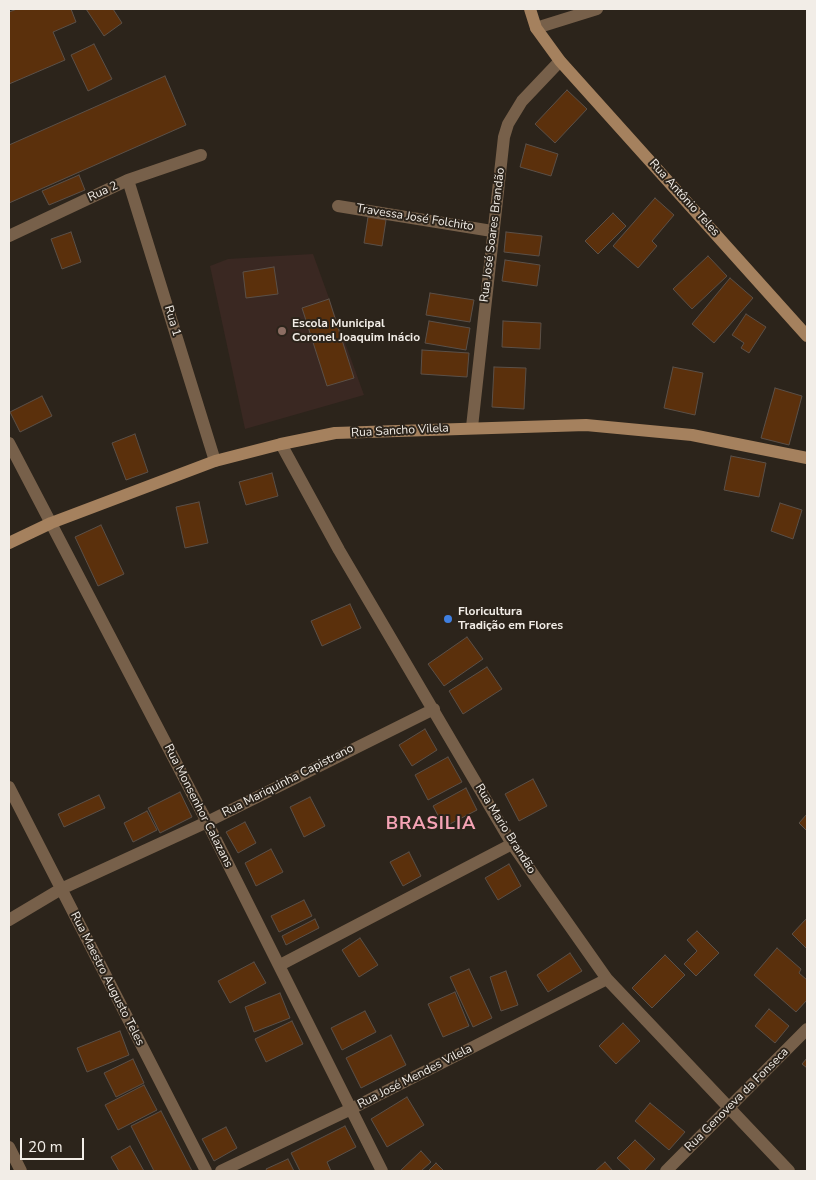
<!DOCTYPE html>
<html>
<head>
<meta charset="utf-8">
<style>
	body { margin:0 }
	#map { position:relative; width:816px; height:1180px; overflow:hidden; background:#2c241b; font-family:"Nunito Sans",sans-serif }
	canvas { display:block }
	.frame { position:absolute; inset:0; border:10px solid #f2ede7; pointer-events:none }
	.scale { position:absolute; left:20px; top:1138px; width:64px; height:22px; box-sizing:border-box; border:2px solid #f2ede7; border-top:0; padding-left:6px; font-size:15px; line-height:18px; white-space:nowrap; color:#f2ede7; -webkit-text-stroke:4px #2c241b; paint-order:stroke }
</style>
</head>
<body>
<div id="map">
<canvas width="816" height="1180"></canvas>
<div class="frame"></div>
<div class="scale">20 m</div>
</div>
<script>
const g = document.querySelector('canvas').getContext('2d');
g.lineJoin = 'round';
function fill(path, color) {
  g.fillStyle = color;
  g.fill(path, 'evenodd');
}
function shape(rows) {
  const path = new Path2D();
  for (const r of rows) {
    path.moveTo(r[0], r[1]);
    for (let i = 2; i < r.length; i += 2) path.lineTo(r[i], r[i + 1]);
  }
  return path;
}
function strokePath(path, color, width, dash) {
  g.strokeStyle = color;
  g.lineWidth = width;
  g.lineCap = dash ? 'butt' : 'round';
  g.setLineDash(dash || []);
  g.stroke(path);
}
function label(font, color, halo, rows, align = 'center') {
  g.font = font + ' "Nunito Sans",sans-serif';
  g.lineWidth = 4;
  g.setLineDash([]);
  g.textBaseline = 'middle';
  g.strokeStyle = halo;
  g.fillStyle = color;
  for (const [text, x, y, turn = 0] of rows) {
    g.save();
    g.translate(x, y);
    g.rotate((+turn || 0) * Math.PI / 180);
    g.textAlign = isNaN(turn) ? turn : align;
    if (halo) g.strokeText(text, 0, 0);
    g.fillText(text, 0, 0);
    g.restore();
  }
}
const education = shape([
	[313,254,364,395,245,429,210,266,228,259]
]);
const building = shape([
	[17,9,71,9,76,22,53,32,65,60,9,84,9,12,17,9],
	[86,9,113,9,122,23,104,36,86,9],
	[94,44,112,79,88,91,71,55,94,44],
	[165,76,186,125,9,203,9,145,165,76],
	[567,90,587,109,555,143,535,124,567,90],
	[526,144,558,154,551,176,520,167,526,144],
	[79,175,85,190,49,205,42,191,79,175],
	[655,198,674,215,652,241,657,246,638,268,613,246,655,198],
	[613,213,626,226,598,254,585,241,613,213],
	[368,217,386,220,382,246,364,243,368,217],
	[71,232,81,262,62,269,51,239,71,232],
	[506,232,542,236,539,256,504,252,506,232],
	[708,256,727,276,692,309,673,289,708,256],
	[505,260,540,265,537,286,502,281,505,260],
	[274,267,278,294,246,298,243,272,274,267],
	[730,278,753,298,714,343,692,324,730,278],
	[430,293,474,300,470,322,426,315,430,293],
	[329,299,354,378,327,386,302,308,329,299],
	[746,314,766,327,749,353,741,348,744,343,732,335,746,314],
	[429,321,470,328,466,350,425,343,429,321],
	[503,321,541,323,540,349,502,347,503,321],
	[422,350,469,353,467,377,421,374,422,350],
	[494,367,526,368,524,409,492,407,494,367],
	[673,367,703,373,695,415,664,408,673,367],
	[775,388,802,396,789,445,761,438,775,388],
	[42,396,52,416,20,432,10,412,42,396],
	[135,434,148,472,126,480,112,443,135,434],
	[731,456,766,463,759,497,724,490,731,456],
	[272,473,278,496,246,505,239,482,272,473],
	[199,502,208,543,185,548,176,507,199,502],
	[780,503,802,510,793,539,771,531,780,503],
	[101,525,124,574,98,586,75,537,101,525],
	[350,604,361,628,322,646,311,621,350,604],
	[467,637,483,659,444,686,428,664,467,637],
	[487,667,502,689,463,714,449,691,487,667],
	[425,729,437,750,412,766,399,745,425,729],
	[448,757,462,782,428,800,415,775,448,757],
	[533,779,547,806,519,821,505,794,533,779],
	[466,788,477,810,444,827,433,806,466,788],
	[180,792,192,817,160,833,148,808,180,792],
	[99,795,105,808,64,827,58,814,99,795],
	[310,797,325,826,304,837,290,807,310,797],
	[147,811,157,830,133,842,124,823,147,811],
	[807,814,807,831,799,823,807,814],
	[245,822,256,843,238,853,226,832,245,822],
	[271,849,283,872,256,886,245,863,271,849],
	[409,852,421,876,403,886,390,862,409,852],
	[509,864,521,886,498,900,485,878,509,864],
	[304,900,312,916,279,932,271,916,304,900],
	[807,918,807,949,792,934,807,918],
	[315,919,319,928,286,945,282,936,315,919],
	[697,931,719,953,696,976,684,964,697,951,687,940,697,931],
	[360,938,378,965,359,977,342,950,360,938],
	[777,948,801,969,799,973,807,980,807,1000,796,1012,754,975,777,948],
	[570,953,582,971,548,992,537,975,570,953],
	[665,955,685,975,652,1008,632,988,665,955],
	[254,962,266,983,230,1003,218,981,254,962],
	[469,969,492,1018,473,1027,450,977,469,969],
	[506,971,518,1005,501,1011,490,977,506,971],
	[455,992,469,1026,443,1037,428,1004,455,992],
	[280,993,290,1018,254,1032,245,1007,280,993],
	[769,1009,789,1026,775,1043,755,1026,769,1009],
	[365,1011,376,1032,342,1050,331,1028,365,1011],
	[292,1021,303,1044,266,1062,255,1039,292,1021],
	[623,1023,640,1041,616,1064,599,1046,623,1023],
	[120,1031,129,1055,87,1072,77,1048,120,1031],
	[391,1035,406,1065,361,1088,346,1058,391,1035],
	[807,1058,807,1068,802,1064,807,1058],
	[133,1059,144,1083,116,1097,104,1073,133,1059],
	[144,1085,157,1110,118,1130,105,1105,144,1085],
	[407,1097,424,1125,387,1147,371,1119,407,1097],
	[650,1103,685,1132,669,1150,635,1121,650,1103],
	[161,1111,192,1171,154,1171,131,1126,161,1111],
	[345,1126,356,1147,327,1162,331,1171,300,1171,291,1153,345,1126],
	[226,1127,237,1148,214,1161,202,1139,226,1127],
	[635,1140,655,1159,644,1171,631,1171,617,1158,635,1140],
	[130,1146,144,1171,119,1171,111,1157,130,1146],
	[421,1151,431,1162,421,1171,400,1171,421,1151],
	[288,1159,294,1171,267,1171,266,1169,288,1159],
	[605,1162,613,1171,595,1171,605,1162],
	[436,1163,444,1171,428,1171,436,1163]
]);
const street = shape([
	[536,28,597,9],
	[128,180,215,461],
	[338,206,492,231],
	[9,236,128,180,201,155],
	[472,427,504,137,508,124,522,101,560,61],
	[9,443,207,822,382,1171],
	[281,444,339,550,512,844,607,979,789,1171],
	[9,787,206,1171],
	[9,920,61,889,207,822,434,709],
	[280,965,512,844],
	[9,1147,21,1171],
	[221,1171,351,1109,607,979],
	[666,1171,807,1029]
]);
const secondary = shape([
	[530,9,536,28,560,61,807,336],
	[9,543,51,523,215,461,281,444,335,433,586,425,692,435,807,458]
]);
const markers = [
	[282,331,5,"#8d6e63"],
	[448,619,5,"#3f7fe0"]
];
const streetNames = [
	["Rua 2",103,192,-25],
	["Rua Antônio Teles",684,198,48],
	["Travessa José Folchito",415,218,9],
	["Rua José Soares Brandão",493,235,-83],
	["Rua 1",172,321,73],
	["Rua Sancho Vilela",400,431,-3],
	["Rua Mariquinha Capistrano",288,781,-27],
	["Rua Monsenhor Calazans",198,806,63],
	["Rua Mario Brandão",505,829,58],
	["Rua Maestro Augusto Teles",107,979,63],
	["Rua José Mendes Vilela",415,1077,-27],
	["Rua Genoveva da Fonseca",737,1100,-45]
];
const poiNames = [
	["Escola Municipal",292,324],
	["Coronel Joaquim Inácio",292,338],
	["Floricultura",458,612],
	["Tradição em Flores",458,626]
];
const districtNames = [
	["BRASILIA",431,825]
];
fill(education, '#3a2822');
fill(building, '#5b300c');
strokePath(building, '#5b5048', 1);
strokePath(street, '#77604a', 12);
strokePath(secondary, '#a5815e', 12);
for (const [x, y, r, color] of markers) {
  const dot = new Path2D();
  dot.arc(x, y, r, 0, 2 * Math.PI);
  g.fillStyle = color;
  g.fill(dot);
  strokePath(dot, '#2c241b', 2);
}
label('12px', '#f2ede7', '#2c241b', streetNames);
label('bold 12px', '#f2ede7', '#2c241b', poiNames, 'left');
g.letterSpacing = '1px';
label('bold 18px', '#f5a3b5', '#2c241b', districtNames);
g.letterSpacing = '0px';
</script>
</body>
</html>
